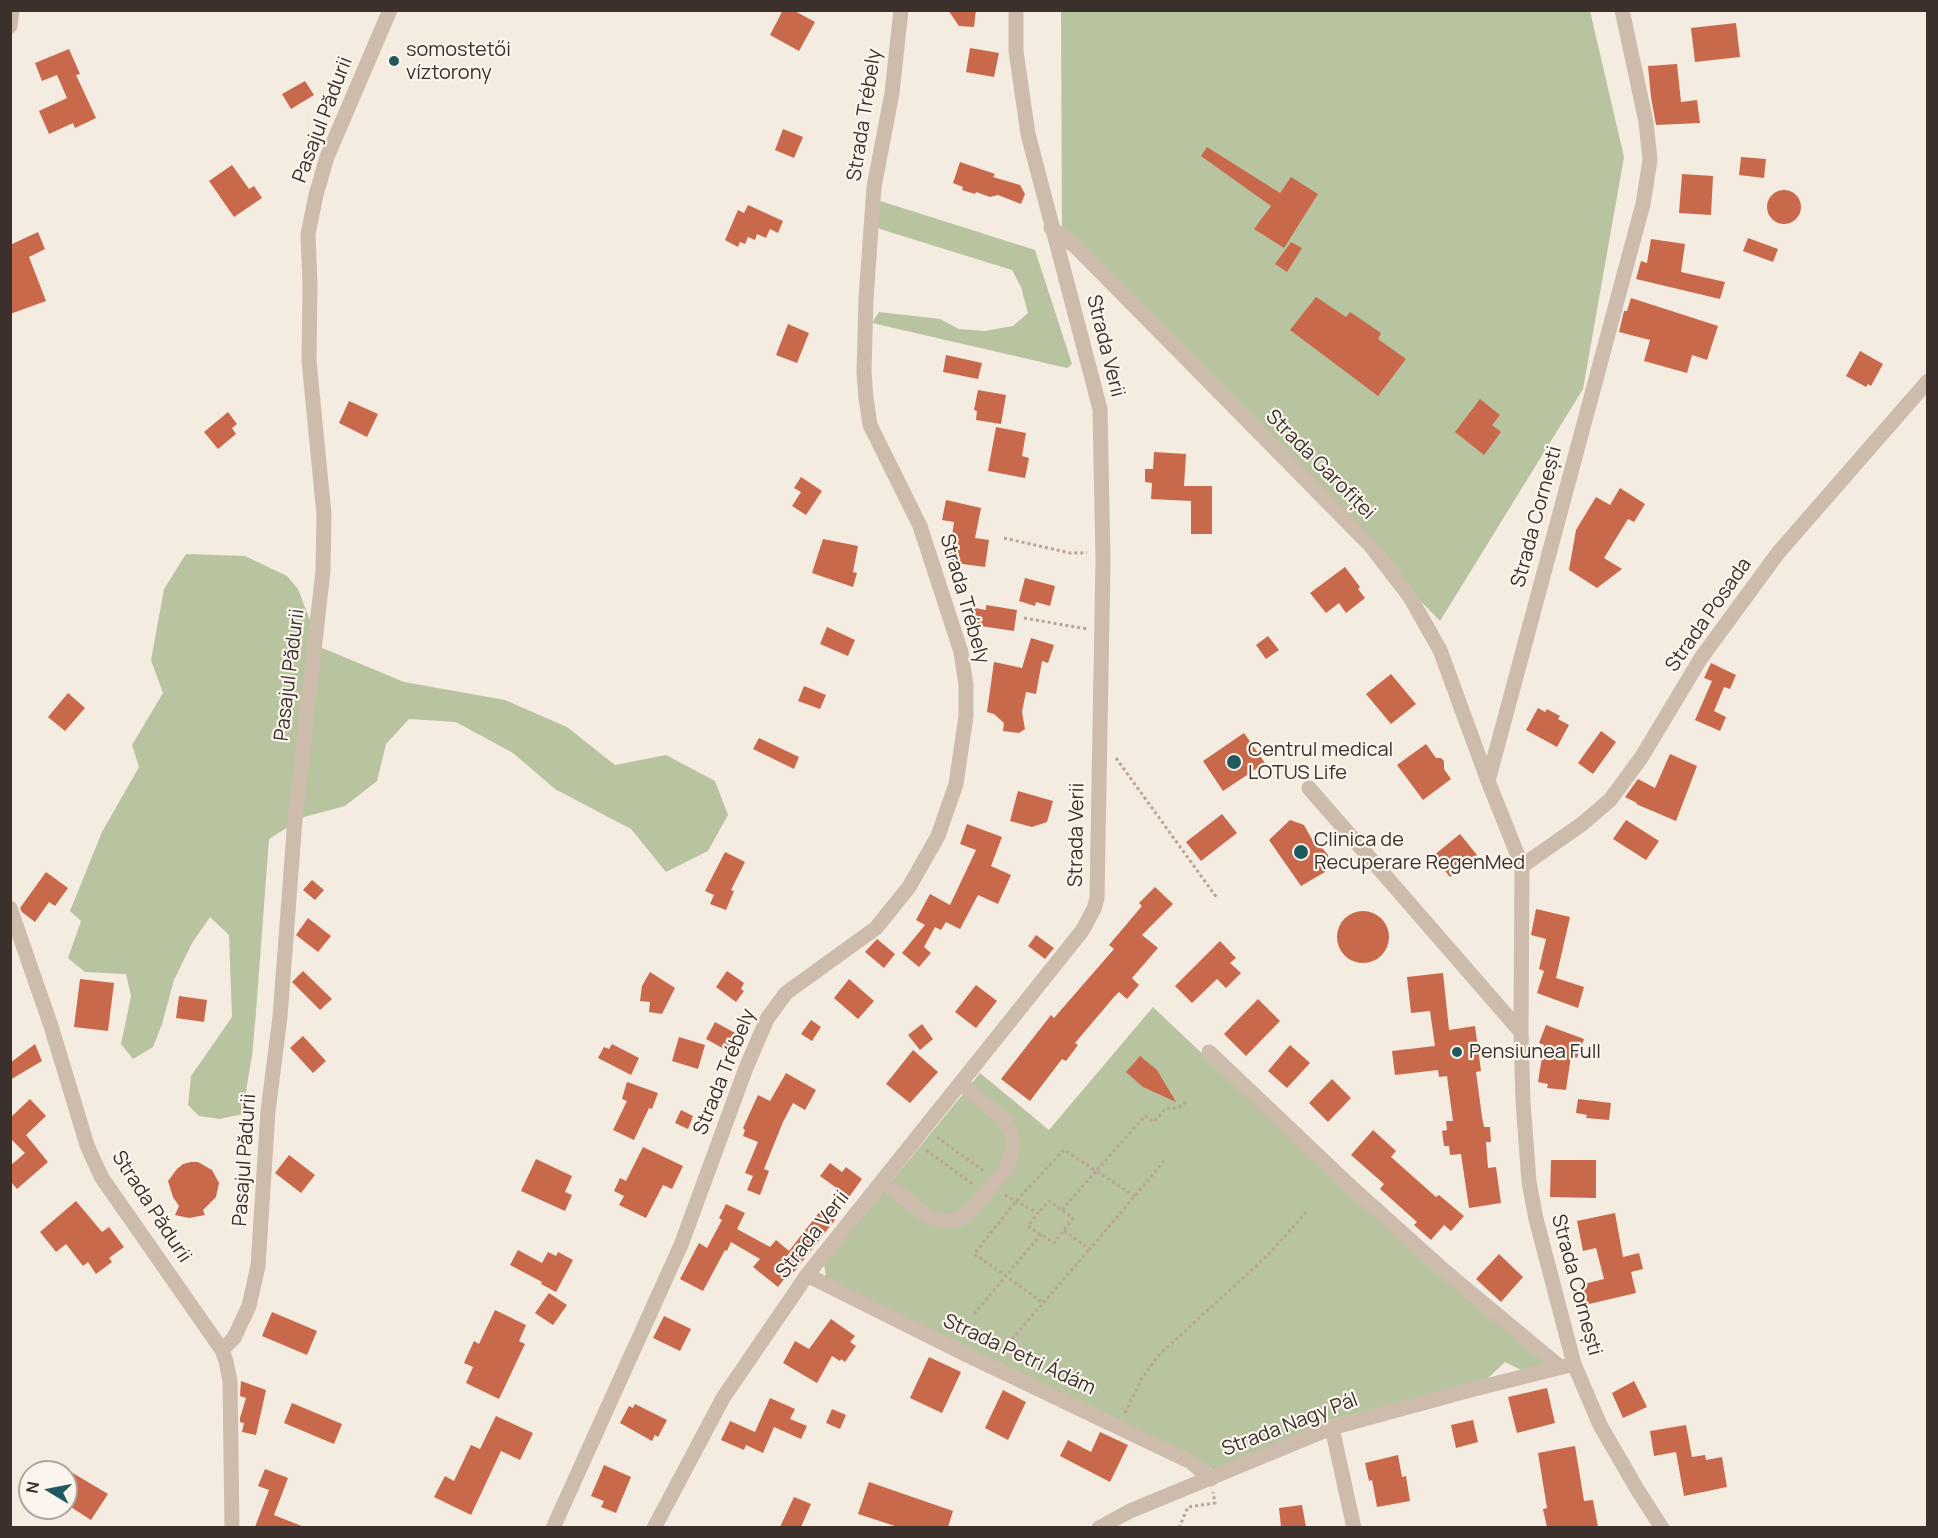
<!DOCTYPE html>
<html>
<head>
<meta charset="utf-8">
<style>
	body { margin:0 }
	#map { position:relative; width:1938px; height:1538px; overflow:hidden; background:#f4ebe1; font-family:Manrope,sans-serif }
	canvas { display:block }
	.frame { position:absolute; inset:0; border:12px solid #3b302b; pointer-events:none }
	.north { position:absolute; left:18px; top:1460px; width:60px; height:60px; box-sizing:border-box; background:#fbf5ee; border:2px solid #aea6a0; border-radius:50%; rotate:280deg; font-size:16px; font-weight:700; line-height:24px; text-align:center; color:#3b302b }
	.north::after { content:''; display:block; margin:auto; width:21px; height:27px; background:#1f5a5e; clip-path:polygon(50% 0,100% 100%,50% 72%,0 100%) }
</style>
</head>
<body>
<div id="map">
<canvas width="1938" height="1538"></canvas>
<div class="frame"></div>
<div class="north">N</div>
</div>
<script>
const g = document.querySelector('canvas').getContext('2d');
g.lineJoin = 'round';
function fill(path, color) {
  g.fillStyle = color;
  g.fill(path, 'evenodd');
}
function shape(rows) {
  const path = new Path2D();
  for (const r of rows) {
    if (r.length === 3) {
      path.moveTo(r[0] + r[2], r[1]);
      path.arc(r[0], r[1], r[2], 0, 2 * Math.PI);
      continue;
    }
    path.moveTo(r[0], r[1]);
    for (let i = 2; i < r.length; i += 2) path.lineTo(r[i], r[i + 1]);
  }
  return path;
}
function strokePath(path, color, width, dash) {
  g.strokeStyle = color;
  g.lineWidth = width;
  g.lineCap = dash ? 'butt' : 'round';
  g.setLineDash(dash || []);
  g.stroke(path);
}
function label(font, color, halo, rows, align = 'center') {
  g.font = font + ' Manrope,sans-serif';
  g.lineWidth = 4.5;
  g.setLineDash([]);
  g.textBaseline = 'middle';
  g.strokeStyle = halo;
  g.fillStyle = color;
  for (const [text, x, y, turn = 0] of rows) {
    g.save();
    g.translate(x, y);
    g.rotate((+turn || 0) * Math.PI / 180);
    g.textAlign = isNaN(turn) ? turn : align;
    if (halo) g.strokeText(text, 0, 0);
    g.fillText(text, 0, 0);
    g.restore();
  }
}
const green = shape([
	[1061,11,1590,11,1624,157,1583,389,1440,621,1062,230],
	[874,199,1035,250,1072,364,1067,368,872,323,879,312,940,319,959,329,985,331,1013,326,1028,313,1021,287,1012,270,880,229,873,224],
	[186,554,245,556,287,576,298,589,320,647,404,682,505,700,567,727,615,765,666,755,715,781,728,815,708,851,666,872,631,829,555,789,513,753,456,722,409,719,386,744,377,781,345,806,304,817,269,839,256,1012,252,1056,242,1114,220,1119,199,1116,188,1105,191,1076,232,1017,229,935,210,917,192,943,174,980,162,1024,153,1047,133,1059,121,1044,131,996,126,974,85,972,68,958,81,921,70,911,102,832,139,767,132,745,163,693,151,660,164,589],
	[1153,1007,1345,1189,1547,1363,1521,1370,1505,1362,1487,1379,1328,1421,1214,1470,826,1277,824,1264,980,1073,1049,1130]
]);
const building = shape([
	[783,10,793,10,815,22,799,51,770,35],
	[948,10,976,10,974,27,959,26],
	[1736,23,1740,57,1695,62,1691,28],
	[970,48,999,53,994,77,966,72],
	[69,49,80,74,76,75,96,118,75,128,73,123,49,134,39,111,67,98,57,75,42,81,35,63],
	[1677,64,1681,102,1697,100,1700,123,1656,125,1651,97,1648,66],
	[305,81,314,95,291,109,282,94],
	[783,129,803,137,794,158,775,150],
	[1207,147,1280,193,1291,177,1318,194,1284,248,1254,229,1271,206,1201,156],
	[1741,157,1766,159,1764,178,1739,175],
	[960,162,995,174,993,177,1020,185,1025,194,1021,204,998,195,990,197,976,192,975,194,962,190,963,187,953,183],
	[232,165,249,189,254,186,262,198,234,217,209,181],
	[1682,174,1713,176,1711,215,1679,213],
	[1784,207,17],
	[748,205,783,221,778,233,770,229,766,238,757,234,755,240,748,237,745,244,740,242,738,247,725,240,738,210,744,213],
	[38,232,45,249,29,257,46,301,10,314,10,245],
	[1748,238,1778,249,1773,262,1743,251],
	[1651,239,1685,244,1681,272,1725,282,1720,299,1636,279,1641,261,1647,263],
	[1291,242,1302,248,1287,272,1275,264],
	[1316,297,1346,317,1350,312,1381,333,1378,339,1406,359,1378,396,1290,330],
	[1631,298,1718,326,1707,360,1692,355,1687,373,1644,361,1650,340,1619,332,1624,311,1627,311],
	[788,324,809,333,797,363,776,355],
	[1860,351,1883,364,1871,386,1868,384,1866,387,1846,376],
	[946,355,982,363,978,379,943,372],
	[978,390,1006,395,1001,424,976,420,977,411,974,410],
	[1480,399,1500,415,1492,425,1501,432,1484,455,1455,432],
	[349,401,378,414,367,437,339,423],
	[228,412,237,424,232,428,236,434,218,449,204,432],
	[996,427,1026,433,1022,456,1029,458,1025,478,988,471],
	[1154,452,1186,454,1184,486,1212,486,1212,534,1191,534,1191,501,1151,499,1152,483,1145,482,1145,469,1153,469],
	[801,477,822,491,806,515,792,506,801,492,794,488],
	[1620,488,1645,504,1634,522,1628,519,1604,558,1622,569,1597,588,1569,570,1576,530,1596,497,1610,505],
	[946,500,981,508,975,538,989,540,985,567,948,562,954,522,942,520],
	[823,539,858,546,853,572,857,573,853,587,812,573],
	[1345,567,1360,587,1358,589,1365,598,1346,613,1339,603,1326,613,1310,593],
	[1025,578,1055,586,1050,606,1036,602,1035,606,1019,601],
	[986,605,1017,610,1014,631,967,624,970,607,986,610],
	[827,627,855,640,848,656,820,644],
	[1268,636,1279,650,1266,659,1256,645],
	[1031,638,1054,645,1048,663,1042,661,1036,694,1026,692,1022,712,1025,729,1019,733,1003,731,1004,723,994,714,987,712,994,662,1022,668],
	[1711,663,1736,675,1730,689,1724,687,1714,711,1726,717,1720,731,1695,720,1712,681,1704,678],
	[1391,674,1416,704,1391,724,1366,694],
	[804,686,826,695,820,709,798,701],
	[68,693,85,708,65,731,48,717],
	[1538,708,1545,712,1547,709,1560,716,1558,719,1569,725,1557,747,1526,730],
	[1601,731,1616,742,1593,774,1578,763],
	[1244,733,1265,763,1223,791,1203,761],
	[759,738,799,757,794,769,753,749],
	[1426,744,1436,758,1441,758,1444,761,1444,769,1451,779,1423,800,1397,765],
	[1670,754,1697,766,1676,821,1636,804,1637,803,1625,797,1638,779,1655,788],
	[1018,791,1053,801,1047,822,1032,827,1010,821],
	[1222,814,1237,833,1201,861,1186,842],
	[1290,820,1304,825,1314,843,1323,849,1328,855,1328,864,1325,872,1301,886,1269,840],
	[1626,820,1659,841,1646,860,1613,839],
	[967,824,1002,837,991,866,1011,875,998,904,978,895,960,929,946,922,941,930,935,927,924,947,931,953,919,967,902,953,925,925,916,920,930,894,950,905,976,850,960,844],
	[1460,834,1477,855,1450,877,1433,856],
	[725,852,745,862,731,890,734,891,726,910,710,904,714,895,705,891],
	[46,872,68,888,55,906,49,902,35,922,22,912,20,908],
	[312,880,324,890,315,900,303,890],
	[1155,887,1173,904,1142,935,1158,948,1132,978,1139,985,1127,999,1119,992,1114,997,1075,1043,1078,1045,1066,1061,1062,1059,1030,1101,1001,1079,1051,1015,1054,1018,1114,949,1109,945,1142,906,1139,903],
	[1536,909,1570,917,1556,978,1584,987,1578,1008,1537,993,1544,971,1539,969,1546,939,1531,935],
	[1363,937,26],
	[308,918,331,936,318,952,296,935],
	[1036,935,1054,948,1045,959,1028,946],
	[877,939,895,954,884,968,865,952],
	[1220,941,1236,958,1230,963,1241,973,1226,988,1217,979,1192,1003,1175,986],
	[303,971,332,999,320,1010,292,982],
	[727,971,744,983,741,989,744,991,736,1002,716,987],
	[650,972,675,988,662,1014,649,1012,650,1002,640,1001,642,986],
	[1443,973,1449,1030,1475,1026,1481,1071,1476,1072,1482,1117,1484,1127,1490,1127,1491,1142,1486,1142,1488,1168,1496,1167,1501,1203,1469,1208,1461,1154,1450,1155,1449,1146,1444,1146,1442,1131,1447,1130,1446,1121,1453,1121,1447,1076,1439,1077,1438,1070,1395,1075,1392,1051,1435,1046,1430,1011,1411,1013,1407,977],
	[80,979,114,983,108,1031,74,1027],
	[849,979,874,1001,858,1019,834,998],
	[976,985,997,1001,976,1028,955,1012],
	[179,996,207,1000,204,1022,176,1018],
	[1258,999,1280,1021,1246,1056,1224,1034],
	[811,1020,821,1027,812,1041,801,1034],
	[715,1022,737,1034,728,1051,706,1039],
	[922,1024,933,1039,920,1050,908,1035],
	[1546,1025,1584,1039,1577,1058,1571,1056,1566,1090,1547,1088,1548,1084,1538,1082,1544,1045,1539,1043],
	[303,1036,326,1061,313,1073,290,1048],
	[679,1037,705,1045,698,1069,672,1061],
	[35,1044,42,1061,10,1080,10,1063],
	[612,1044,639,1058,631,1075,598,1058,604,1047,609,1049],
	[1290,1045,1310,1063,1287,1088,1268,1071],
	[913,1050,938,1072,910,1103,886,1084],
	[1140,1056,1157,1070,1176,1102,1143,1087,1126,1072],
	[786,1073,816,1090,805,1110,793,1103,783,1122,764,1169,769,1171,760,1195,747,1190,753,1176,745,1173,758,1142,743,1136,745,1130,743,1128,758,1095,770,1101],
	[1332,1079,1351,1098,1328,1122,1309,1103],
	[627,1082,658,1093,652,1109,649,1108,634,1140,613,1130,627,1101,622,1099],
	[30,1099,46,1116,26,1135,48,1162,17,1189,10,1181,10,1166,25,1153,10,1138,10,1118],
	[1578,1099,1611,1103,1609,1120,1586,1118,1587,1115,1576,1113],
	[681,1110,693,1116,688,1129,675,1123],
	[1373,1130,1396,1151,1391,1157,1436,1197,1439,1195,1464,1216,1451,1231,1444,1225,1431,1240,1414,1225,1417,1222,1380,1189,1384,1184,1351,1155],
	[643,1147,683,1166,672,1189,663,1185,646,1218,619,1205,624,1196,614,1191,620,1178,626,1181],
	[289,1155,315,1175,301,1193,275,1173],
	[536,1159,572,1176,565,1192,572,1195,565,1211,521,1191],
	[1551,1160,1596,1160,1596,1198,1550,1197],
	[191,1162,198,1162,212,1170,219,1183,216,1197,203,1210,205,1215,189,1218,175,1215,179,1206,173,1197,168,1181,177,1169,183,1164],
	[830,1163,842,1172,846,1167,862,1179,849,1197,820,1176],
	[76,1201,102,1232,109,1227,124,1247,109,1258,112,1262,96,1274,88,1262,83,1266,66,1244,56,1252,40,1232],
	[726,1204,745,1213,737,1229,770,1247,776,1240,789,1251,821,1210,835,1220,794,1272,791,1270,778,1287,753,1267,760,1259,731,1242,727,1251,725,1250,703,1291,680,1279,699,1243,707,1248,722,1220,719,1218],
	[1615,1213,1623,1257,1639,1253,1643,1269,1631,1272,1636,1293,1585,1305,1580,1285,1604,1279,1596,1248,1583,1251,1577,1221],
	[518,1250,542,1263,548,1252,556,1256,558,1252,573,1260,556,1292,541,1284,542,1282,510,1265],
	[1499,1254,1523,1277,1501,1302,1476,1279],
	[549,1293,567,1305,553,1325,535,1313],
	[495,1310,526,1325,519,1341,525,1344,499,1399,466,1383,473,1367,464,1363,474,1341,479,1344],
	[272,1312,317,1331,307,1355,262,1336],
	[664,1316,691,1329,680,1351,653,1338],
	[831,1319,855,1336,850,1342,856,1346,845,1362,841,1359,840,1361,832,1356,817,1383,783,1363,795,1341,809,1349],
	[929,1357,961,1372,942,1413,910,1398],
	[241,1381,266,1390,256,1435,242,1432,244,1423,240,1422,240,1418,246,1398,240,1396],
	[1634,1381,1647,1407,1623,1418,1612,1393],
	[1547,1388,1555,1423,1517,1433,1508,1397],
	[1003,1390,1026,1402,1008,1440,985,1428],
	[770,1398,795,1409,790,1419,807,1426,801,1439,774,1427,763,1453,746,1445,744,1450,721,1440,730,1421,755,1432],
	[292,1403,342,1424,334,1444,284,1423],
	[635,1404,667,1420,658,1437,655,1435,652,1441,620,1423,629,1406,633,1408],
	[832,1409,846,1415,840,1429,826,1423],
	[496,1416,533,1433,520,1460,501,1451,471,1515,434,1497,445,1476,454,1481,471,1445,480,1449],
	[1473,1420,1478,1442,1456,1448,1451,1425],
	[1686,1425,1692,1457,1705,1455,1706,1460,1722,1457,1727,1487,1684,1496,1676,1452,1654,1456,1650,1431],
	[1100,1432,1128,1445,1110,1482,1060,1456,1068,1440,1091,1452],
	[1575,1446,1584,1501,1593,1500,1598,1527,1547,1527,1543,1509,1547,1508,1538,1453],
	[1398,1455,1402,1477,1406,1476,1410,1501,1377,1507,1372,1480,1369,1481,1365,1463],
	[604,1465,631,1477,616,1513,601,1507,604,1501,591,1496],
	[66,1469,108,1494,91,1520,66,1504],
	[265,1469,288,1478,274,1515,304,1527,255,1527,269,1490,258,1486],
	[869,1482,953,1511,948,1527,898,1527,858,1514],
	[794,1497,811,1504,801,1527,780,1527],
	[1302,1505,1306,1527,1281,1527,1279,1508]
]);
const path = shape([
	[1004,538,1070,553,1087,553],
	[1024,618,1087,629],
	[1116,758,1217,898],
	[937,1137,985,1172],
	[926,1150,974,1185],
	[1005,1195,1038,1213,1028,1226,1054,1243,1073,1218,1049,1201,1038,1213],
	[1135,1196,1096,1171,1145,1116,1154,1122,1165,1109,1178,1108,1186,1102],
	[1064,1231,1090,1249,1165,1160],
	[1041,1234,1006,1276,974,1254,1016,1201,1064,1150,1096,1171,1062,1210],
	[974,1314,1006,1276,1043,1303],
	[1012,1339,1090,1249],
	[1125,1413,1142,1378,1159,1355,1268,1255,1307,1211],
	[1179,1528,1188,1507,1215,1503,1213,1492]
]);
const minor = shape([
	[10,26,12,10],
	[1051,228,1076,247,1370,545,1410,597,1440,650,1488,781,1522,866,1521,1032,1523,1102,1529,1182,1536,1219,1574,1364,1600,1425,1637,1489,1662,1528],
	[1488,781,1643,204,1650,160,1646,122,1622,10],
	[1309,788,1521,1032],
	[1522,866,1582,824,1610,800,1641,758,1701,658,1778,553,1928,381],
	[10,908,51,1026,87,1145,94,1161,102,1178,222,1350,226,1361,230,1381,232,1528],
	[1209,1052,1348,1184,1447,1273,1560,1367],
	[882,1181,929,1217,944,1221,958,1220,969,1212,1007,1168,1012,1153,1013,1137,1005,1121,961,1083],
	[807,1275,963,1353,1191,1462,1211,1479],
	[222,1350,234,1338,249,1306,258,1266,268,1111,280,1017,295,819,323,571,324,514,309,361,310,284,308,234,316,195,327,157,390,10],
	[1332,1428,1354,1528],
	[553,1528,681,1245,746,1068,767,1019,786,993,876,928,909,887,938,836,956,784,966,716,966,685,961,652,920,526,870,425,866,398,864,372,866,298,874,187,892,93,901,10],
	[654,1528,723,1398,807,1275,1082,931,1094,909,1097,898,1103,560,1100,409,1028,134,1016,51,1016,10],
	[1099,1528,1130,1511,1331,1428,1474,1389,1574,1364]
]);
const markers = [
	[394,61,6,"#1f5a5e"],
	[1234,762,8,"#1f5a5e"],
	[1301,852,8,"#1f5a5e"],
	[1457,1052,6,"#1f5a5e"]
];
const poiNames = [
	["somostetői",406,50],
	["víztorony",406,73],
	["Centrul medical",1248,750],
	["LOTUS Life",1248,773],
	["Clinica de",1314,840],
	["Recuperare RegenMed",1314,863],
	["Pensiunea Full",1469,1052]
];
const streetNames = [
	["Strada Trébely",865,115,-81],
	["Pasajul Pădurii",323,120,-69],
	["Strada Verii",1105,346,76],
	["Strada Garofiței",1320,465,45],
	["Strada Cornești",1537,517,-75],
	["Strada Trébely",964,599,74],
	["Strada Posada",1709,615,-55],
	["Pasajul Pădurii",290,675,-83],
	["Strada Verii",1077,835,-89],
	["Strada Trébely",725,1072,-68],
	["Pasajul Pădurii",245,1160,-86],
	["Strada Pădurii",151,1207,57],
	["Strada Verii",813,1235,-52],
	["Strada Cornești",1576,1285,75],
	["Strada Petri Ádám",1019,1355,25],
	["Strada Nagy Pál",1290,1425,-21]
];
fill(green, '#b8c4a0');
fill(building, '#c8694b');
strokePath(path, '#b9a596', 3, [3, 3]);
strokePath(minor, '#cdbbac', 15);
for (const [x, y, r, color] of markers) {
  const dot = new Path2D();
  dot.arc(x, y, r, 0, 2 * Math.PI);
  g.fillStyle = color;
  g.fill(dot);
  strokePath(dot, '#fbf5ee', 2);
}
label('20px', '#3b302b', '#fbf5ee', poiNames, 'left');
label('20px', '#3b302b', '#fbf5ee', streetNames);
</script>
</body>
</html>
